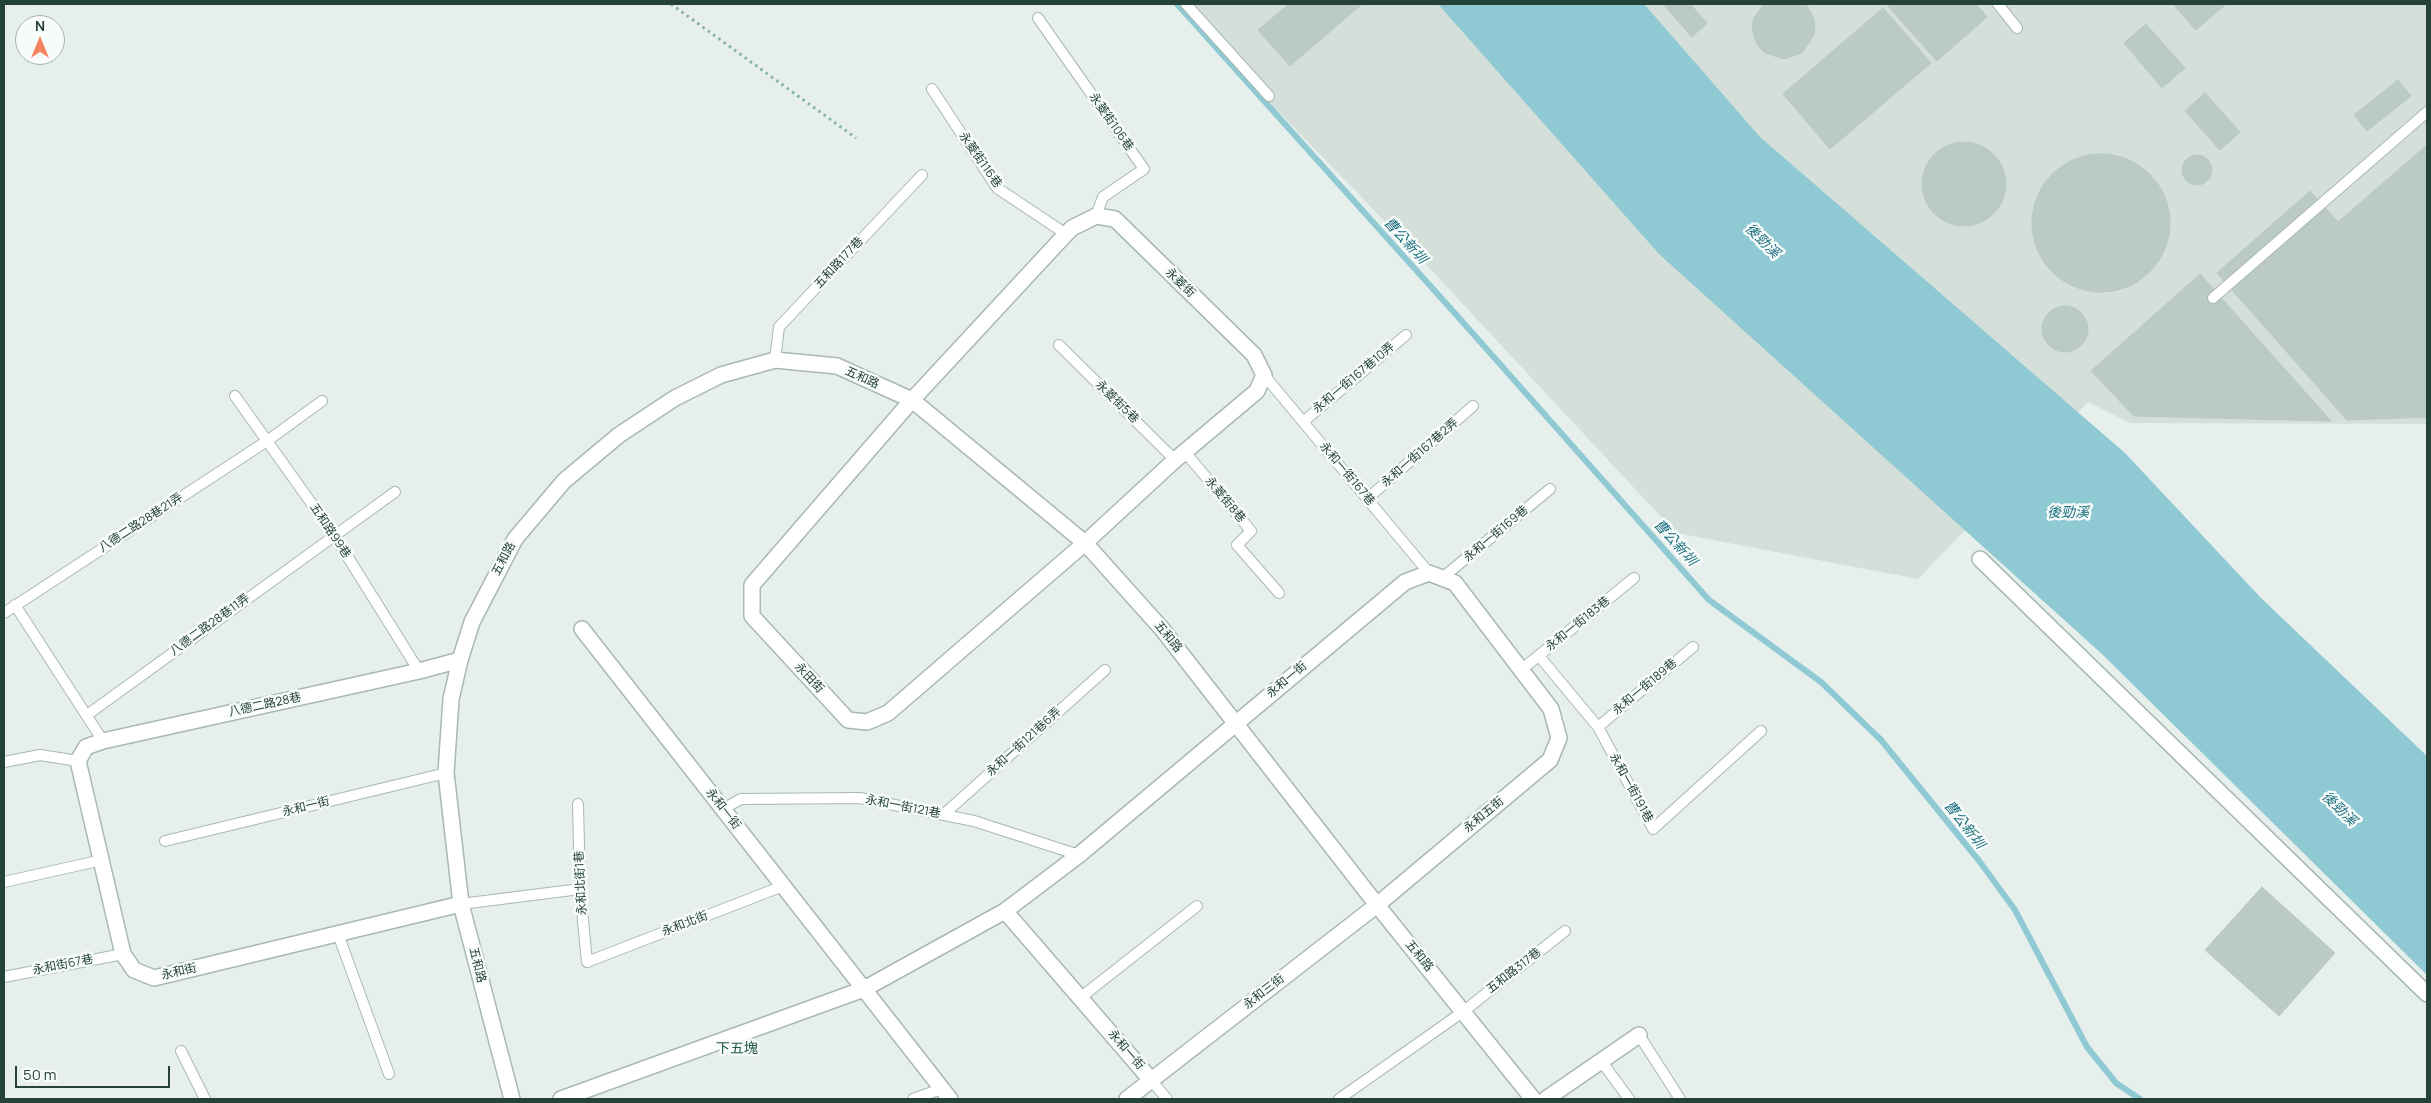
<!DOCTYPE html>
<html>
<head>
<meta charset="utf-8">
<style>
	body { margin:0 }
	#map { position:relative; width:2431px; height:1103px; overflow:hidden; background:#e6efeb; font-family:Manrope,sans-serif }
	canvas { display:block }
	.frame { position:absolute; inset:0; border:5px solid #24423a; pointer-events:none }
	.north { position:absolute; left:15px; top:15px; width:50px; height:50px; box-sizing:border-box; background:#f7fbf9; border:1px solid #a3b1ad; border-radius:50%; rotate:0deg; font-size:14px; font-weight:700; line-height:20px; text-align:center; color:#24423a }
	.north::after { content:''; display:block; margin:auto; width:18px; height:22px; background:#f4845f; clip-path:polygon(50% 0,100% 100%,50% 72%,0 100%) }
	.scale { position:absolute; left:15px; top:1066px; width:155px; height:22px; box-sizing:border-box; border:2px solid #24423a; border-top:0; padding-left:6px; font-size:15px; line-height:18px; white-space:nowrap; color:#24423a; -webkit-text-stroke:4px #f7fbf9; paint-order:stroke }
</style>
</head>
<body>
<div id="map">
<canvas width="2431" height="1103"></canvas>
<div class="frame"></div>
<div class="north">N</div>
<div class="scale">50 m</div>
</div>
<script>
const g = document.querySelector('canvas').getContext('2d');
g.lineJoin = 'round';
function fill(path, color) {
  g.fillStyle = color;
  g.fill(path, 'evenodd');
}
function shape(rows) {
  const path = new Path2D();
  for (const r of rows) {
    if (r.length === 3) {
      path.moveTo(r[0] + r[2], r[1]);
      path.arc(r[0], r[1], r[2], 0, 2 * Math.PI);
      continue;
    }
    path.moveTo(r[0], r[1]);
    for (let i = 2; i < r.length; i += 2) path.lineTo(r[i], r[i + 1]);
  }
  return path;
}
function strokePath(path, color, width, dash) {
  g.strokeStyle = color;
  g.lineWidth = width;
  g.lineCap = dash ? 'butt' : 'round';
  g.setLineDash(dash || []);
  g.stroke(path);
}
function label(font, color, halo, rows, align = 'center') {
  g.font = font + ' Manrope,"Noto Sans TC",sans-serif';
  g.lineWidth = 5;
  g.setLineDash([]);
  g.textBaseline = 'middle';
  g.strokeStyle = halo;
  g.fillStyle = color;
  for (const [text, x, y, turn = 0] of rows) {
    g.save();
    g.translate(x, y);
    g.rotate((+turn || 0) * Math.PI / 180);
    g.textAlign = isNaN(turn) ? turn : align;
    if (halo) g.strokeText(text, 0, 0);
    g.fillText(text, 0, 0);
    g.restore();
  }
}
const built = shape([
	[1174,4,2427,4,2427,424,2130,423,2088,402,1918,579,1676,533,1405,242]
]);
const water = shape([
	[1438,4,1644,4,1760,137,2125,453,2261,598,2427,756,2427,975,2103,655,1659,254]
]);
const stream = shape([
	[1177,4,1460,319,1709,600,1821,682,1881,740,1980,862,2015,910,2087,1047,2116,1083,2140,1099]
]);
const building = shape([
	[1289,4,1362,4,1290,66,1258,30,1289,4],
	[1663,4,1690,4,1707,23,1692,37,1663,4],
	[1764,4,1806,5,1812,14,1815,24,1814,35,1802,53,1784,59,1765,53,1758,46,1754,37,1752,27,1754,18,1764,4],
	[1886,4,1976,4,1987,17,1937,61,1886,4],
	[2173,4,2226,4,2196,30,2173,4],
	[1883,8,1931,63,1830,149,1783,94,1883,8],
	[2146,24,2185,68,2162,88,2124,43,2146,24],
	[2398,80,2411,96,2367,131,2354,115,2398,80],
	[2205,93,2240,132,2220,150,2185,111,2205,93],
	[1964,184,42],
	[2427,145,2427,417,2347,420,2217,273,2310,191,2338,222,2427,145],
	[2101,223,69],
	[2197,170,15],
	[2200,274,2331,421,2134,416,2091,371,2200,274],
	[2065,329,23],
	[2262,887,2335,953,2279,1016,2205,950,2262,887]
]);
const path = shape([
	[671,4,856,138]
]);
const lane = shape([
	[1186,4,1269,96],
	[1998,4,2017,28],
	[1038,18,1144,169,1103,197,1096,216],
	[932,89,997,188,1066,234],
	[2213,298,2427,112],
	[1059,345,1175,460],
	[775,360,779,327,922,175],
	[1264,375,1429,573],
	[235,396,334,535,419,671],
	[1303,422,1406,335],
	[1185,452,1251,531,1237,545,1279,593],
	[1367,499,1473,406],
	[1442,578,1550,489],
	[15,605,103,741],
	[4,613,267,441,322,401],
	[1539,656,1598,727,1653,829,1761,731],
	[1521,670,1634,578],
	[87,715,395,492],
	[1598,727,1693,647],
	[4,762,40,755,78,761],
	[578,804,580,889,587,962,783,886],
	[723,809,741,799,860,798,974,821,1079,855],
	[943,815,1105,670],
	[165,841,446,773],
	[4,882,102,860],
	[461,904,580,889],
	[338,934,389,1074],
	[4,977,123,954],
	[1080,998,1197,906],
	[1639,1035,1680,1099],
	[181,1051,205,1099],
	[1602,1062,1629,1099],
	[1151,1080,1167,1099],
	[913,1099,941,1089],
	[1339,1099,1464,1011,1565,931]
]);
const street = shape([
	[1096,216,1115,219,1254,355,1264,375,1257,391,1175,460,1085,543,888,713,867,722,848,720,752,616,752,585,912,400,1066,234,1072,228,1096,216],
	[1980,559,2427,994],
	[582,629,950,1099],
	[460,660,419,671,103,741,86,747,78,761,123,954,134,970,154,978,461,904],
	[1005,911,1151,1080],
	[512,1099,461,904,446,773,451,699,460,660,472,622,515,539,564,481,619,435,675,398,721,375,775,360,837,366,912,400,1085,543,1162,629,1377,905,1533,1099],
	[561,1099,864,989,1005,911,1079,855,1405,582,1429,573,1455,583,1551,709,1559,738,1550,760,1377,905,1127,1099],
	[1546,1099,1639,1035]
]);
const streetNames = [
	["永菱街106巷",1111,122,55],
	["永菱街116巷",980,160,55],
	["五和路177巷",839,263,-47],
	["永菱街",1180,283,44],
	["五和路",862,378,24],
	["永和一街167巷10弄",1354,378,-40],
	["永菱街5巷",1117,402,44],
	["永和一街167巷2弄",1420,453,-41],
	["永和一街167巷",1347,474,50],
	["永菱街8巷",1225,500,50],
	["八德二路28巷21弄",141,523,-33],
	["五和路99巷",330,531,56],
	["永和一街169巷",1496,534,-40],
	["五和路",504,559,-62],
	["永和一街183巷",1578,624,-39],
	["八德二路28巷11弄",210,625,-36],
	["五和路",1168,637,51],
	["永田街",809,678,47],
	["永和一街",1287,680,-40],
	["永和一街189巷",1645,687,-40],
	["八德二路28巷",265,705,-12],
	["永和一街121巷6弄",1024,742,-42],
	["永和一街191巷",1631,788,61],
	["永和一街",306,807,-14],
	["永和一街121巷",903,807,11],
	["永和一街",723,809,52],
	["永和五街",1484,815,-40],
	["永和北街1巷",581,883,-93],
	["永和北街",685,924,-21],
	["五和路",1419,956,51],
	["永和街67巷",63,965,-11],
	["五和路",477,965,76],
	["五和路317巷",1514,971,-38],
	["永和街",179,972,-13],
	["永和三街",1264,992,-38],
	["永和一街",1126,1050,49]
];
const waterNames = [
	["曹公新圳",1405,241,48],
	["後勁溪",1762,241,45],
	["後勁溪",2068,513],
	["曹公新圳",1675,543,48],
	["後勁溪",2339,809,44],
	["曹公新圳",1964,825,52]
];
const neighbourhoodNames = [
	["下五塊",737,1049]
];
fill(built, '#d4dfda');
fill(water, '#8ec9d4');
strokePath(stream, '#8ec9d4', 6);
fill(building, '#bbcac4');
strokePath(building, '#b8c9c2', 1);
strokePath(lane, '#a8b8b2', 12);
strokePath(street, '#a8b8b2', 18);
strokePath(path, '#86b3a5', 3, [2.5, 4]);
strokePath(lane, '#fff', 10);
strokePath(street, '#fff', 15);
label('12px', '#24423a', '#f7fbf9', streetNames);
label('italic 14px', '#1c6f80', '#f7fbf9', waterNames);
label('14px', '#1f5548', '#f7fbf9', neighbourhoodNames);
</script>
</body>
</html>
